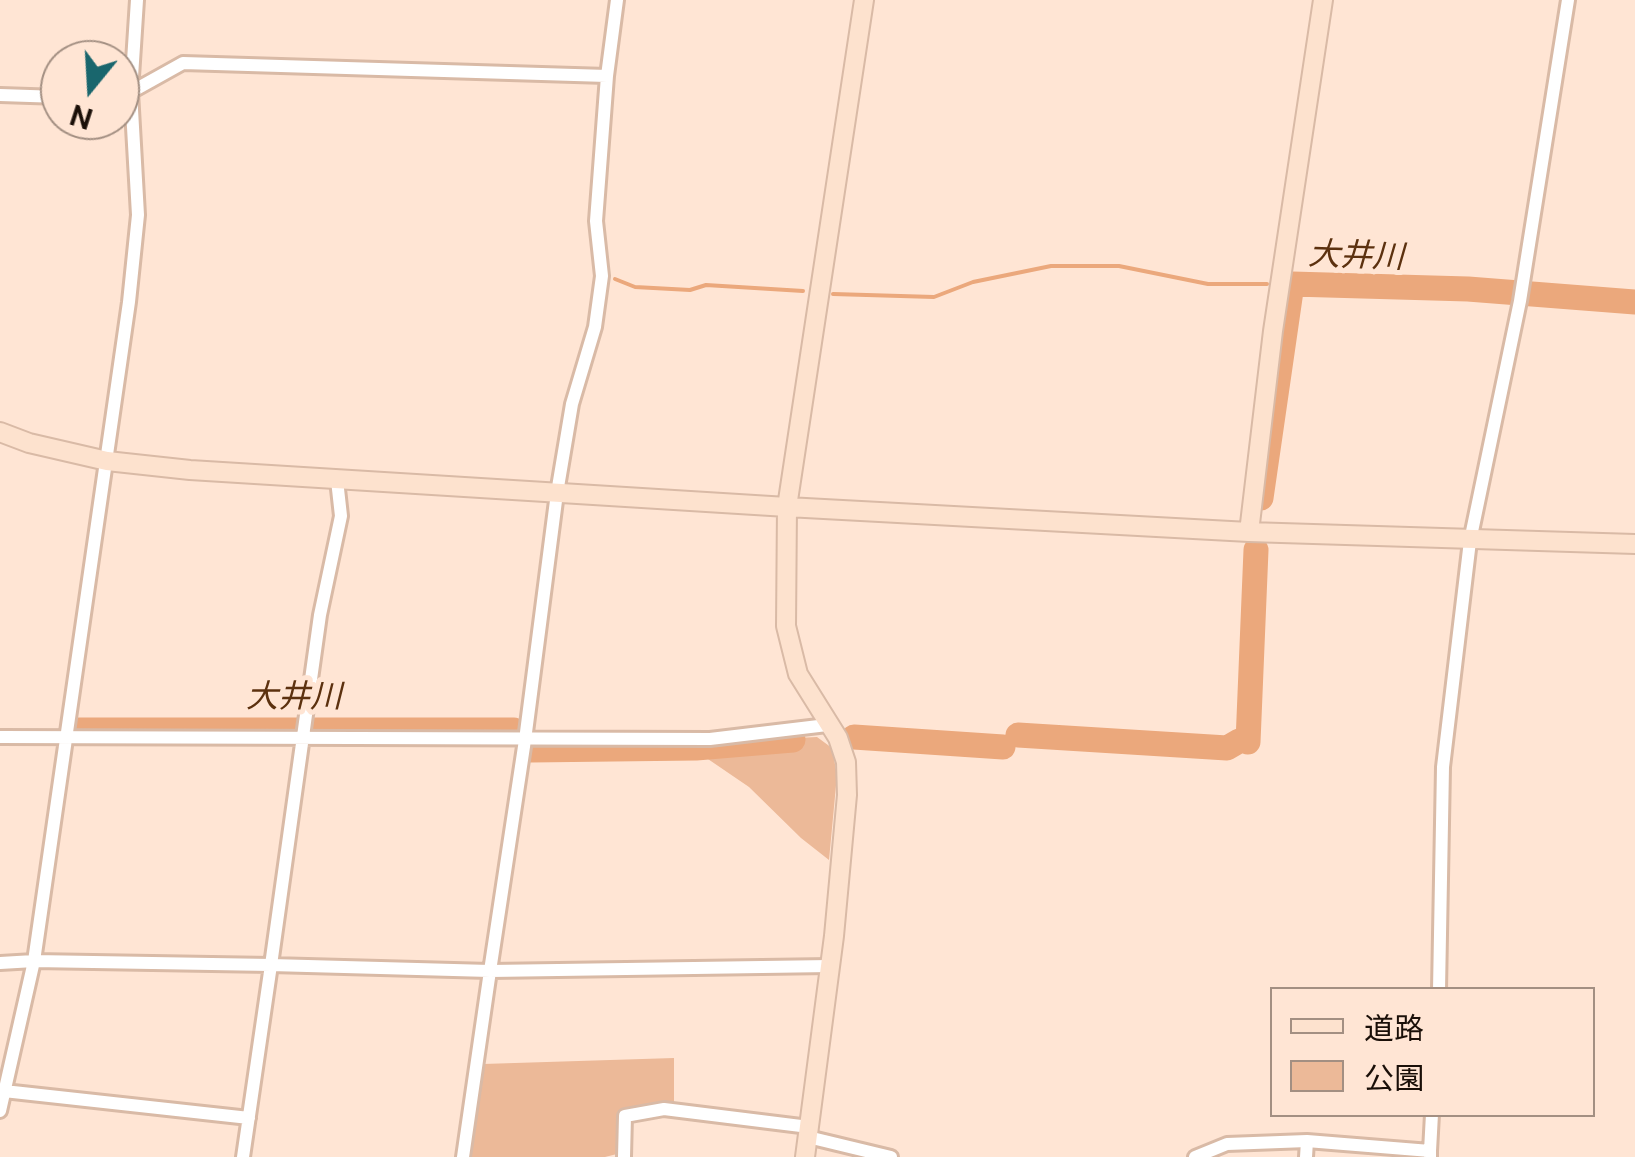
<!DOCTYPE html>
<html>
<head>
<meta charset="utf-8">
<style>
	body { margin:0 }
	#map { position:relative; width:1635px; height:1157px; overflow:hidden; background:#ffe5d4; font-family:"Public Sans","Noto Sans JP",sans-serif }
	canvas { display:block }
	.legend { position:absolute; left:1270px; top:987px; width:325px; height:130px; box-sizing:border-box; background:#ffe5d4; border:2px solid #a38f82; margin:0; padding:12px 18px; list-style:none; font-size:30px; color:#1a0f08 }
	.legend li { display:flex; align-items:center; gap:20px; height:50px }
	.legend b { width:50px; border:2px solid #a38f82 }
	.north { position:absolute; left:40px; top:40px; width:100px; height:100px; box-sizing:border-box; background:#ffe5d4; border:2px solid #a38f82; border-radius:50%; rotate:198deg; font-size:28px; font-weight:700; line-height:40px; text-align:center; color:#1a0f08 }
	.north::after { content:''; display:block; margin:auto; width:35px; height:45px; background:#19666d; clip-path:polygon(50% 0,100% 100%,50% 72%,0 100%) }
</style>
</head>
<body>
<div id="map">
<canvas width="1635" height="1157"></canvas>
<ul class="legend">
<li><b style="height:12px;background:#fde2ce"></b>道路</li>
<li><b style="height:28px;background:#ecb998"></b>公園</li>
</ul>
<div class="north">N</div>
</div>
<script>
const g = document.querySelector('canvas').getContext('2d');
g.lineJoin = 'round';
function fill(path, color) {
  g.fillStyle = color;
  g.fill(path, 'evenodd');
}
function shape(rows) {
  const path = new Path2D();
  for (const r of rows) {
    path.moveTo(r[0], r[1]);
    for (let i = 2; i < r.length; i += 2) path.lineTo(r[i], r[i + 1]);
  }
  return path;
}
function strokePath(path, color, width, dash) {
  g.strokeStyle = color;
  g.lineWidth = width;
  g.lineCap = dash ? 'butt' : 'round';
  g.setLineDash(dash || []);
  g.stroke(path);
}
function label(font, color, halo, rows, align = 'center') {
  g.font = font + ' "Public Sans","Noto Sans JP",sans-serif';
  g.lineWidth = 10;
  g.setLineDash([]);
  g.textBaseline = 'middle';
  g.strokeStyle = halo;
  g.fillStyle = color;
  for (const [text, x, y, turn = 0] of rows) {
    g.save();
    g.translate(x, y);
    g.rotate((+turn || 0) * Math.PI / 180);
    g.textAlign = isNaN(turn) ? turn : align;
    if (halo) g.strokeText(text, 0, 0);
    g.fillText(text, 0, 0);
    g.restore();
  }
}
const green = shape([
	[817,737,832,748,837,775,829,860,801,838,749,787,705,757,707,750,785,744,797,738],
	[674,1058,674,1102,617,1114,621,1153,605,1157,471,1157,483,1064]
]);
const stream = shape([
	[615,279,635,287,690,290,706,285,803,291],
	[833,294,934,297,973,282,1051,266,1119,266,1208,284,1267,284]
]);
const river = shape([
	[1261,498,1292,284,1468,289,1635,302],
	[75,730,514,730],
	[1018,735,1227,748,1239,741],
	[854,737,1003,747],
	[1248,742,1256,550],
	[531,750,696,748,793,740]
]);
const street = shape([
	[137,0,131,92,138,215,129,302,34,961,271,965,243,1157],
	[607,76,617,0],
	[120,92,131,92,183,63,607,76,596,221,602,276,595,327,572,404,557,493,525,740,490,971,830,966],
	[0,95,60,97],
	[337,480,341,516,320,615,271,965,490,971,463,1157],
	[0,737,710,739,827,725],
	[0,963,34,961,0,1111],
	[1439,990,1443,767,1470,541,1520,301,1568,0],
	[4,1091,249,1118],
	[808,1137,891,1157],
	[1307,1141,1430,1151,1430,1157],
	[1430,1151,1432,1114],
	[624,1157,625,1116,664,1109,809,1127],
	[1195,1157,1227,1144,1307,1141,1306,1157]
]);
const secondary = shape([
	[0,432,29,443,107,461,190,470,787,507,1249,532,1635,544],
	[1249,532,1273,331,1323,0],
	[805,1157,834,936,847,795,846,762,838,738,798,674,786,626,787,507,864,0]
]);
const waterNames = [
	["大井川",1356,256,2],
	["大井川",294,697]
];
fill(green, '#ecb998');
strokePath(stream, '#eba87c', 4);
strokePath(river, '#eba87c', 25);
strokePath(street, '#d9baa6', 18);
strokePath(secondary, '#d9baa6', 22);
strokePath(street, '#fff', 12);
strokePath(secondary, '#fde2ce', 18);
label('italic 32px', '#5c310f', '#ffe5d4', waterNames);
</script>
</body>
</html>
